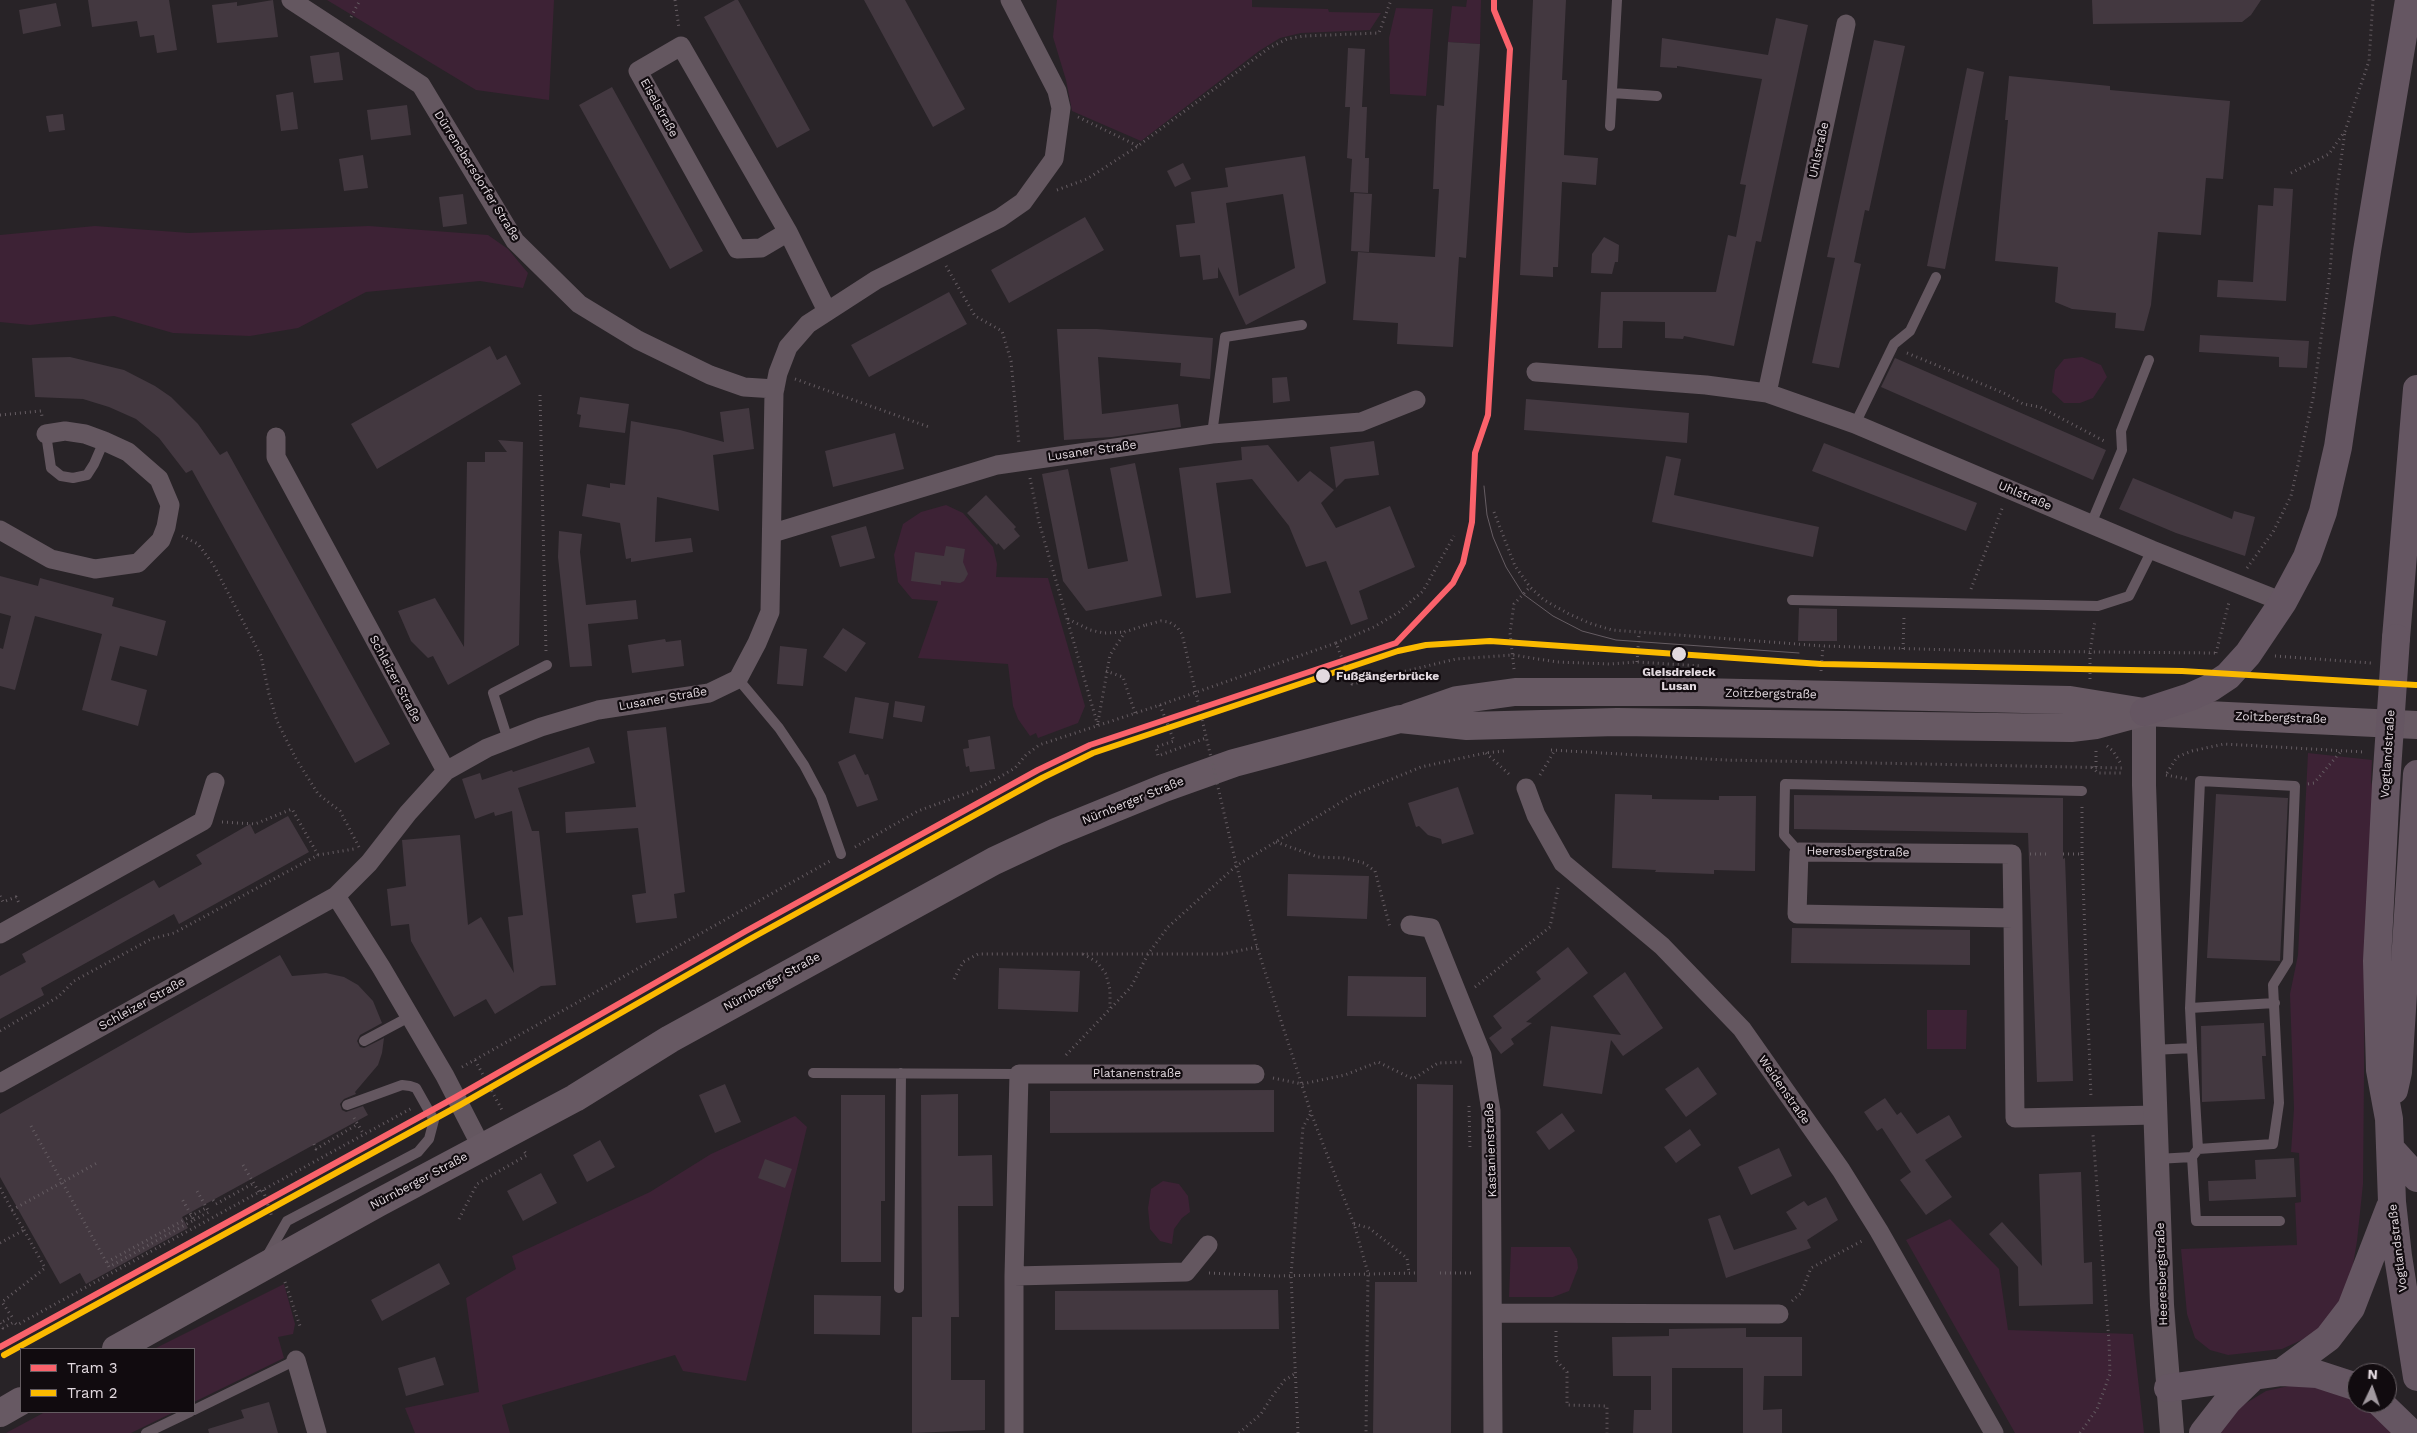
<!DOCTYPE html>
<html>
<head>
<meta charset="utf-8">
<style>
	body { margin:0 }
	#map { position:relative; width:2417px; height:1433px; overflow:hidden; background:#282327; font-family:"Work Sans",sans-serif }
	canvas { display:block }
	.legend { position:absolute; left:20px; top:1348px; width:175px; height:65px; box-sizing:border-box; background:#110b0f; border:1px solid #655d62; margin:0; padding:6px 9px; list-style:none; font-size:15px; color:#e2d9df }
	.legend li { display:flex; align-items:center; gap:10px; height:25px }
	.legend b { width:25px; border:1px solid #655d62 }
	.north { position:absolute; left:2347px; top:1363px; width:50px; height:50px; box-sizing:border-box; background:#110b0f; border:1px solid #655d62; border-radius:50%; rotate:3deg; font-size:14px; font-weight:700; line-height:20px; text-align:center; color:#e2d9df }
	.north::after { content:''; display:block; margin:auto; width:18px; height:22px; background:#a1999f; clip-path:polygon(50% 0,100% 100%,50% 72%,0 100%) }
</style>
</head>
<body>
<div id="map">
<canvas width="2417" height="1433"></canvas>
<ul class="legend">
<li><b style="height:6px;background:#fa626b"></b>Tram 3</li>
<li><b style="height:6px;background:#fbba00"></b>Tram 2</li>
</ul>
<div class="north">N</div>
</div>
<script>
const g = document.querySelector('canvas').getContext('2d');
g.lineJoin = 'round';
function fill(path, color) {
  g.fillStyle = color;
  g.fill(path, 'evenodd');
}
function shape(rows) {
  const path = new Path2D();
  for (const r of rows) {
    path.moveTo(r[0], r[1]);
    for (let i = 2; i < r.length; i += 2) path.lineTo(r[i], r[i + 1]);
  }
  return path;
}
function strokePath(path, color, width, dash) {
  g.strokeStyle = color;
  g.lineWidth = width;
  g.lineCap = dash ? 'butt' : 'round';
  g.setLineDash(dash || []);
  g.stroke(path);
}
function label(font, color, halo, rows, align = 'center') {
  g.font = font + ' "Work Sans",sans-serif';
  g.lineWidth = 4.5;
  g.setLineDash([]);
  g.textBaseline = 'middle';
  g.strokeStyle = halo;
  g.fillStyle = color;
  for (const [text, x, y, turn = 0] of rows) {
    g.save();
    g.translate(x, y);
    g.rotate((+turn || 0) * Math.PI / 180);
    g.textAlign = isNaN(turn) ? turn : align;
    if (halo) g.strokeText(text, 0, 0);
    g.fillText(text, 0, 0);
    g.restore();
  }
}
const green = shape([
	[327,0,554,0,549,100,476,90],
	[1057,0,1252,0,1252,7,1328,9,1329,12,1381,13,1370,30,1301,33,1280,38,1259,51,1141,141,1072,111,1066,80,1053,37],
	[1467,0,1481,0,1480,44,1448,42,1452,6,1466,7],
	[1396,8,1433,9,1426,96,1390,94,1389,38],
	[95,226,189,233,369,226,488,235,508,249,528,273,523,288,480,281,366,292,298,328,250,336,173,333,114,316,30,325,0,322,0,235],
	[2082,357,2101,365,2107,377,2093,398,2080,403,2064,403,2052,392,2055,370,2064,359],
	[946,505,963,513,993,547,997,564,996,577,1048,578,1085,706,1078,723,1038,738,1036,733,1030,736,1018,719,1013,706,1008,664,918,658,938,601,912,599,898,582,894,555,903,524,921,512],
	[2308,753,2372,760,2371,782,2375,793,2365,968,2363,1184,2357,1241,2351,1277,2339,1303,2326,1322,2308,1337,2282,1349,2228,1355,2210,1350,2195,1338,2187,1314,2181,1249,2297,1245,2295,1203,2301,1202,2299,1153,2291,1152,2294,1109,2290,994,2298,955],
	[1927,1010,1967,1010,1966,1049,1927,1049],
	[795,1116,807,1127,746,1381,683,1371,675,1355,502,1405,510,1433,415,1433,405,1408,479,1392,466,1298,516,1269,512,1256,650,1192,711,1154],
	[1163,1181,1179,1184,1188,1196,1190,1212,1182,1218,1174,1229,1172,1244,1160,1241,1150,1229,1148,1208,1151,1189],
	[1950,1219,1999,1269,2008,1330,2133,1334,2144,1433,2015,1433,1906,1240],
	[1511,1247,1570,1247,1577,1259,1578,1268,1569,1291,1553,1297,1509,1297],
	[284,1284,295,1324,293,1334,278,1337,284,1358,194,1402,194,1349,154,1349],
	[2311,1381,2357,1395,2357,1403,2370,1403,2394,1433,2218,1433,2238,1408,2266,1391],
	[45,1412,174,1412,131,1433,6,1433]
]);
const building = shape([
	[88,0,169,0,177,50,157,53,154,35,140,37,137,21,92,27],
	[273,0,278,37,217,43,212,5,237,2,237,6],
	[735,0,738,0,810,130,777,148,704,17],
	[864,0,905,0,965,109,933,127],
	[1533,0,1566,0,1562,80,1567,80,1564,155,1598,158,1596,185,1562,182,1558,267,1553,267,1553,277,1520,275],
	[2092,0,2261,0,2251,15,2242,22,2093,24],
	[56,3,61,26,23,34,19,10],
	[1776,18,1808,25,1761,242,1756,241,1734,346,1684,336,1683,339,1665,338,1665,322,1623,321,1622,348,1598,348,1601,292,1716,292,1728,235,1736,237,1746,185,1740,184,1762,79,1677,66,1677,68,1660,67,1662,38,1768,55],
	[1874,40,1905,46,1869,211,1865,210,1854,262,1861,264,1839,368,1812,363,1835,258,1827,257],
	[1448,42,1480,44,1466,258,1459,257,1453,347,1397,344,1398,323,1353,320,1358,252,1435,257,1439,189,1433,189,1436,120,1437,105,1444,106],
	[1348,48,1365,49,1362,107,1367,107,1365,158,1369,158,1368,193,1350,192,1352,159,1347,158,1350,107,1345,107],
	[339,52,343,80,314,83,310,56],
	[1967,68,1984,72,1945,269,1927,266],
	[2009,76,2110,86,2110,90,2230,101,2223,179,2206,178,2201,235,2158,232,2151,305,2144,331,2115,328,2116,313,2072,309,2055,302,2058,267,1995,261,2008,120,2005,120],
	[612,87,703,251,670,269,579,105],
	[293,92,298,129,281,131,276,95],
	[407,105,411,135,371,140,367,110],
	[63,114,65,130,49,132,46,116],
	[363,155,368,188,344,191,339,159],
	[1305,156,1326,283,1246,325,1218,267,1218,278,1203,280,1200,255,1180,257,1176,225,1195,223,1191,192,1228,187,1225,168],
	[1283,194,1295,268,1239,296,1226,203],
	[1183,163,1191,179,1175,187,1167,171],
	[2274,188,2293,189,2286,301,2217,297,2218,280,2253,282,2258,205,2273,206],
	[1354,193,1372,194,1369,252,1351,251],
	[463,194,467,224,443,227,439,197],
	[1085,217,1104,250,1009,303,991,270],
	[1604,237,1619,245,1618,262,1615,262,1612,274,1591,273,1592,254],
	[949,292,967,324,869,377,851,345],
	[1057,329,1097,329,1213,338,1210,379,1180,376,1181,363,1098,357,1102,414,1178,404,1181,427,1112,437,1064,440],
	[2200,335,2309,341,2307,368,2279,367,2279,357,2199,352],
	[490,346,497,360,506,355,521,384,377,469,351,424],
	[70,357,124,370,155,386,171,397,198,424,220,455,227,451,390,744,355,763,192,470,186,473,159,438,136,419,109,407,83,399,35,397,32,358],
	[1895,358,2106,450,2093,480,1881,387],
	[1287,377,1290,401,1273,403,1272,378],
	[580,397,629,404,625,433,579,427,581,415,577,414],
	[1526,399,1689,413,1687,443,1524,430],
	[749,408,754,449,713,455,719,511,657,497,655,542,691,538,693,552,631,562,631,558,626,559,620,523,582,516,587,484,610,488,610,483,625,485,631,421,680,430,724,442,720,412],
	[895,433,904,469,833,487,825,451],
	[498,440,523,442,519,645,448,685,433,656,428,658,411,641,398,611,435,598,464,647,467,462,485,462,485,452,507,452],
	[1374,441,1379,475,1345,479,1336,488,1330,447],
	[1824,443,1977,503,1966,531,1812,471],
	[1268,445,1298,482,1310,471,1334,490,1321,503,1336,528,1390,506,1415,567,1359,591,1368,619,1351,625,1326,561,1306,567,1289,526,1252,479,1216,483,1231,593,1196,598,1179,468,1242,460,1241,447],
	[1666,456,1681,459,1674,495,1819,527,1813,557,1652,522],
	[1135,463,1162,596,1086,611,1063,581,1042,474,1068,469,1088,569,1128,561,1110,468],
	[2133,478,2232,519,2234,511,2255,517,2245,556,2176,533,2119,509],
	[986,495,1016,527,1014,529,1020,536,1004,550,998,543,997,545,967,513],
	[866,526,875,558,840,567,831,536],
	[559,531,582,534,580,552,586,605,636,600,638,619,588,624,592,666,570,667,558,557],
	[946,546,965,549,963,562,968,574,964,581,960,583,941,581,941,585,911,581,915,552,944,556],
	[0,576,38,586,40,578,114,598,112,606,166,621,157,656,120,646,111,680,147,690,138,726,82,710,102,634,35,616,15,690,0,686,0,648,3,649,11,616,0,613],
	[1799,608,1837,609,1837,641,1798,641],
	[843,628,866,643,846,672,823,657],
	[665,639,666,642,681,640,684,666,632,673,628,645],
	[780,646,807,649,803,686,777,684],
	[855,697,889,703,883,739,849,733],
	[895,701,925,706,922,722,893,717],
	[666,727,685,892,674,894,677,918,636,923,632,895,646,893,638,828,566,833,565,812,636,807,627,731],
	[990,736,995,769,970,772,969,766,966,767,963,749,969,748,968,740],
	[589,747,595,763,518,788,532,831,539,831,556,985,541,986,495,1014,486,999,454,1017,411,941,409,924,391,926,387,889,406,886,402,840,460,835,468,925,481,917,514,973,508,917,523,915,512,811,495,816,494,812,475,819,462,779,480,773,482,780,512,770,513,772],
	[855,754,865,775,868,774,878,800,857,807,838,762],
	[1458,787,1474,834,1442,844,1441,839,1428,835,1419,826,1416,827,1408,803],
	[1615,794,1652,795,1652,799,1719,800,1719,796,1756,796,1755,871,1714,870,1714,874,1655,872,1656,870,1612,868],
	[2216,794,2288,798,2280,961,2207,958],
	[1794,795,2063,798,2063,859,2065,858,2073,1081,2037,1082,2028,833,1794,829],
	[288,816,309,852,179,924,174,914,41,988,44,995,0,1019,0,976,26,962,22,954,154,880,159,888,202,864,196,855,250,824,255,834],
	[1288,874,1369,876,1367,919,1287,916],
	[1792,928,1970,930,1970,965,1791,963],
	[1568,947,1588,973,1526,1022,1532,1023,1511,1039,1514,1044,1501,1054,1489,1038,1502,1028,1493,1016,1541,979,1536,972],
	[280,955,292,976,326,973,344,977,358,985,373,1001,382,1023,360,1035,357,1041,360,1047,364,1048,384,1038,382,1053,378,1065,355,1092,356,1094,344,1099,340,1104,342,1110,346,1112,363,1106,368,1115,182,1217,188,1228,86,1284,80,1273,60,1284,0,1177,0,1114],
	[999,968,1080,971,1078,1012,998,1009],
	[1625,972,1663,1028,1623,1056,1611,1040,1602,1094,1543,1086,1551,1026,1621,1035,1593,996],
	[1348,976,1426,977,1426,1017,1347,1016],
	[2264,1023,2266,1056,2262,1056,2265,1099,2202,1102,2201,1026],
	[1698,1067,1717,1094,1686,1117,1665,1089],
	[725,1084,741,1122,715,1133,699,1095],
	[1417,1084,1453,1085,1451,1433,1373,1433,1375,1282,1417,1282],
	[1274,1090,1274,1132,1050,1133,1050,1091],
	[958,1094,958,1156,992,1155,993,1206,958,1206,959,1317,951,1317,951,1380,985,1380,985,1430,912,1433,912,1317,922,1317,921,1095],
	[841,1095,885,1095,885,1201,881,1201,881,1262,841,1262],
	[1885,1098,1897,1115,1901,1112,1917,1134,1949,1115,1962,1137,1925,1160,1952,1197,1926,1215,1900,1180,1911,1172,1882,1128,1877,1131,1864,1112],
	[1562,1113,1575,1131,1549,1150,1536,1132],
	[1690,1129,1701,1145,1676,1163,1664,1147],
	[600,1140,615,1167,587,1182,573,1155],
	[1779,1148,1792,1176,1751,1195,1738,1167],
	[2294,1158,2296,1197,2209,1201,2208,1181,2256,1179,2255,1160],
	[765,1159,792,1169,785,1188,758,1178],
	[2081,1172,2084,1263,2092,1262,2093,1304,2019,1306,2018,1267,1989,1234,2002,1222,2042,1266,2039,1174],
	[541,1173,557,1203,523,1221,507,1191],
	[1826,1197,1838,1220,1807,1240,1811,1248,1726,1278,1708,1219,1720,1215,1734,1250,1797,1229,1786,1212,1804,1201,1808,1206],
	[439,1263,450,1284,382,1321,371,1300],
	[1278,1290,1279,1329,1055,1330,1055,1291],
	[814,1295,881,1296,880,1335,814,1334],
	[1746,1328,1746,1337,1802,1337,1802,1376,1764,1376,1763,1410,1782,1409,1782,1433,1743,1433,1743,1368,1672,1368,1672,1433,1633,1433,1634,1410,1651,1410,1651,1376,1613,1376,1612,1337,1669,1336,1669,1329],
	[435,1357,444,1385,406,1396,398,1368],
	[269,1402,278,1433,209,1433,208,1429,244,1418,241,1410]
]);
const path = shape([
	[675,0,679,28],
	[351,17,360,0],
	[1078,117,1138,146],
	[2291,173,2329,154,2345,131,2369,61,2373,0],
	[1057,190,1087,179,1138,146,1269,48,1287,39,1304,36,1379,33,1391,0],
	[946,266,975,316,1002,331,1011,361,1019,444],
	[1907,353,2006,394,2023,404,2040,407,2106,442],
	[795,379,929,427],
	[540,395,546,652],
	[0,415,41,411,42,416],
	[1030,478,1039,522,1098,726],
	[1494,512,1515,566,1530,587,1544,600,1569,614,1589,623,1612,630,1823,646,1985,651,2217,653],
	[182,536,198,544,213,564,261,656,269,694,277,721,295,757,318,794,340,811,359,847],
	[2247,568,2273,532,2291,496,2313,398,2330,271,2336,196,2345,131],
	[1971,589,2003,506],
	[1068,619,1090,630,1104,633,1124,632],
	[1336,643,1374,627,1399,612,1423,591,1454,536],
	[1903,649,1904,617],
	[2216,653,2229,602],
	[2275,656,2371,663],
	[1637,662,1639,634],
	[1514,669,1510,633,1514,604,1530,587],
	[1106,671,1123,677,1135,713],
	[1821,671,1823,646],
	[2090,679,2090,651,2095,621],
	[1160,705,1174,741,1156,747,1158,756,1206,738],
	[1098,722,1110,655,1125,632,1146,625],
	[2107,746,2113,751,2121,764],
	[1551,750,1724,760,2122,768],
	[1486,753,1511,776],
	[2092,767,2098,773,2122,773],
	[2096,767,2096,747],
	[2167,773,2177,757,2192,751,2224,744,2364,752],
	[1540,775,1555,750],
	[2166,775,2187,779],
	[2308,784,2314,783,2342,750],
	[222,822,255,824,292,809,318,855],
	[1276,842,1318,857,1344,858,1364,863,1375,871,1390,927],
	[855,847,918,811,973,791,998,778,1015,768,1026,755,1039,745,1160,705,1336,643,1352,684,1456,659,1513,655,1557,662,1610,664,1637,662,1702,666],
	[1232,847,1257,947,1311,1113,1354,1224,1368,1273,1366,1433],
	[2030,854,2046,854],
	[2063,854,2082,854,2082,806],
	[2082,854,2091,1098],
	[0,896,3,902,16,897,19,903],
	[1083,954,1097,962,1106,974,1110,990,1110,1008],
	[954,979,963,962,978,954,1223,954,1257,947],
	[1475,987,1550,927,1559,884],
	[0,1031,58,997,74,981,151,939,174,933,318,855,354,849],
	[1066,1055,1131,987,1148,954,1168,927,1236,866,1353,795,1421,767,1485,753,1504,751],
	[475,1060,502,1110],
	[462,1067,830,861],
	[1273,1078,1302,1084,1345,1075,1378,1062,1413,1079,1438,1063,1464,1062],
	[1469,1106,1470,1150],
	[354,1118,364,1135],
	[31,1126,109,1267,194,1220,182,1199],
	[314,1144,316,1149,358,1124],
	[243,1165,259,1192],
	[0,1188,12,1210,97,1163],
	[263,1190,272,1217],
	[213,1200,216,1204,254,1183],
	[459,1219,477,1184,527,1155,524,1151],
	[194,1220,209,1212,197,1191],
	[1354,1224,1369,1228,1407,1258,1409,1273],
	[24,1230,45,1268,2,1302,12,1317,0,1323,3,1328,14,1322,17,1325,412,1108],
	[0,1243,24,1230,12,1210],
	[107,1262,206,1208],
	[1209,1273,1276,1276,1417,1273],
	[1440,1273,1474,1273],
	[285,1282,300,1326],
	[1792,1301,1801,1293,1811,1268,1862,1241],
	[1556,1331,1556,1360,1567,1372,1567,1405,1607,1406,1607,1433],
	[1239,1433,1261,1414,1273,1395,1285,1380,1296,1373],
	[1298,1433,1291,1275,1303,1127,1311,1113],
	[2080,1433,2097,1409,2110,1374,2109,1341,2093,1135]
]);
const service = shape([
	[1612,93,1657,96],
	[1610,126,1617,0],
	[1855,424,1894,344,1910,331,1936,277],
	[46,434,51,468,61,476,73,478,87,475,94,464,104,441],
	[1212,434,1225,337,1302,325],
	[2091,524,2122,450,2121,431,2149,360],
	[1792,600,2098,606,2129,596,2152,550],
	[738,679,779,728,804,765,821,797,841,854],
	[508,740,493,693,547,665],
	[1799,852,1784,835,1785,784,2082,791],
	[2190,1008,2275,1003],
	[364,1041,409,1017],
	[2192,1048,2190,1008,2200,781,2295,786,2288,961,2273,985,2279,1103,2273,1144,2198,1149],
	[2153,1050,2192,1048,2198,1149,2192,1157,2157,1159],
	[813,1073,1019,1074],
	[2192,1157,2196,1221,2280,1221],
	[267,1256,287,1221,418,1152,429,1139,434,1120,416,1088,410,1086,402,1085,347,1105],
	[899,1288,901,1073],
	[194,1410,296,1360],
	[146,1433,190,1412]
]);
const minor = shape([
	[291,0,421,85,515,241,579,304,638,340,710,375,744,387,775,389],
	[788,232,761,248,737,249,638,71,681,46,788,232,827,311],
	[1536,372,1706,385,1767,393,1855,424,2152,550,2283,602],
	[1767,393,1846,24],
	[276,437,276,457,446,771],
	[0,530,51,559,95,569,138,563,161,540,166,527,170,505,159,479,128,452,104,441,85,434,65,431,46,434],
	[773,533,997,465,1212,434,1361,422,1416,400],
	[1526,788,1536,815,1563,863,1662,946,1742,1029,1841,1170,1879,1231,1994,1433],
	[336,896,381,967,445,1076,482,1148],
	[2013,918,1797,914,1799,852,2012,854,2013,918,2015,1118,2156,1115],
	[1410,925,1431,928,1482,1055,1491,1111,1493,1433],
	[0,934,203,821,215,782],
	[0,1083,336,896,369,863,408,813,446,771,487,748,541,727,598,710,709,693,738,679,757,643,770,612,774,393,778,373,788,347,808,324,876,280,1000,218,1023,202,1054,159,1061,108,1057,91,1010,0],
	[1014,1276,1186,1272,1208,1245],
	[1493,1313,1779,1314],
	[296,1360,317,1433],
	[1014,1433,1014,1276,1019,1074,1255,1074]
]);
const tertiary = shape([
	[2144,712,2144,785,2162,1305,2172,1433]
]);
const secondary = shape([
	[1408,717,1457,700,1515,692,1697,692,2070,700,2144,712,2417,725],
	[116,1349,378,1203,575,1098,670,1039,994,861,1056,832,1164,788,1234,763,1400,719,1467,726,1617,722,2071,728,2096,725,2144,712],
	[0,1413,21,1401]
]);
const primary = shape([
	[2396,638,2417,389],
	[2144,712,2190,697,2210,688,2228,676,2248,654,2283,602,2307,557,2323,512,2338,447,2367,251,2409,0],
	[2386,785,2377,961,2380,1070,2389,1119,2392,1202,2398,1256,2417,1377],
	[2394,1090,2398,1072,2417,774],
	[2390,1148,2417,1178],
	[2282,1372,2328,1338,2351,1308,2390,1207],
	[2168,1388,2282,1372,2317,1374,2357,1387],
	[2380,1403,2411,1433],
	[2203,1433,2228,1401,2253,1377]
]);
const tram = shape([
	[1484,486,1487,515,1493,537,1506,567,1523,594,1553,616,1582,631,1616,640,1799,653]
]);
const pathBridge = shape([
	[1146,625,1161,621,1169,622,1177,627,1182,634,1232,847]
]);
const primaryBridge = shape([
	[2386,785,2396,638]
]);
const tram1 = shape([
	[0,1347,456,1097,746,931,1038,770,1090,745,1396,643,1453,583,1463,563,1472,522,1475,453,1488,415,1510,49,1494,10,1494,0]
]);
const tram2 = shape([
	[4,1355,460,1105,750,939,1042,778,1093,753,1398,651,1426,645,1490,641,1821,664,2182,671,2416,685]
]);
const markers = [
	[1679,654,8,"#e2d9df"],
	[1323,676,8,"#e2d9df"]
];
const streetNames = [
	["Eiselstraße",659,108,61],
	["Uhlstraße",1819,150,-78],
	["Dürrenebersdorfer Straße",477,176,58],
	["Lusaner Straße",1092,451,-8],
	["Uhlstraße",2025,496,23],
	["Schleizer Straße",395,679,62],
	["Zoitzbergstraße",1771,694,1],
	["Lusaner Straße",663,699,-10],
	["Zoitzbergstraße",2281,718,2],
	["Vogtlandstraße",2388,754,-86],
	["Nürnberger Straße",1133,801,-22],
	["Heeresbergstraße",1858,852,1],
	["Nürnberger Straße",772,982,-29],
	["Schleizer Straße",142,1004,-29],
	["Platanenstraße",1137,1073],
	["Weidenstraße",1784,1090,55],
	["Kastanienstraße",1491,1150,-92],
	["Nürnberger Straße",419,1181,-28],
	["Vogtlandstraße",2398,1248,-97],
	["Heeresbergstraße",2162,1274,-92]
];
const stopNames = [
	["Gleisdreieck",1679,672],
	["Lusan",1679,686],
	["Fußgängerbrücke",1336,676,"left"]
];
fill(green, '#3d2235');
fill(building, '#433840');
strokePath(path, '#655c62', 3, [1, 4]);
strokePath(service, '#645760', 10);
strokePath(minor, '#645760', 19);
strokePath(tertiary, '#645760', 24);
strokePath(secondary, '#675963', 28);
strokePath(primary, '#655662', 28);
strokePath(tram, '#665d63', 1);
strokePath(pathBridge, '#655c62', 3, [1, 4]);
strokePath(primaryBridge, '#655662', 28);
strokePath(tram1, '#fa626b', 6);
strokePath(tram2, '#fbba00', 6);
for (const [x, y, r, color] of markers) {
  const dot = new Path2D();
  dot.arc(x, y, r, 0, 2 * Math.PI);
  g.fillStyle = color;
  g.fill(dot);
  strokePath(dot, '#110b0f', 2);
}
label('12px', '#e2d9df', '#110b0f', streetNames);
label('bold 12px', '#e2d9df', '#110b0f', stopNames);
</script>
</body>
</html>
